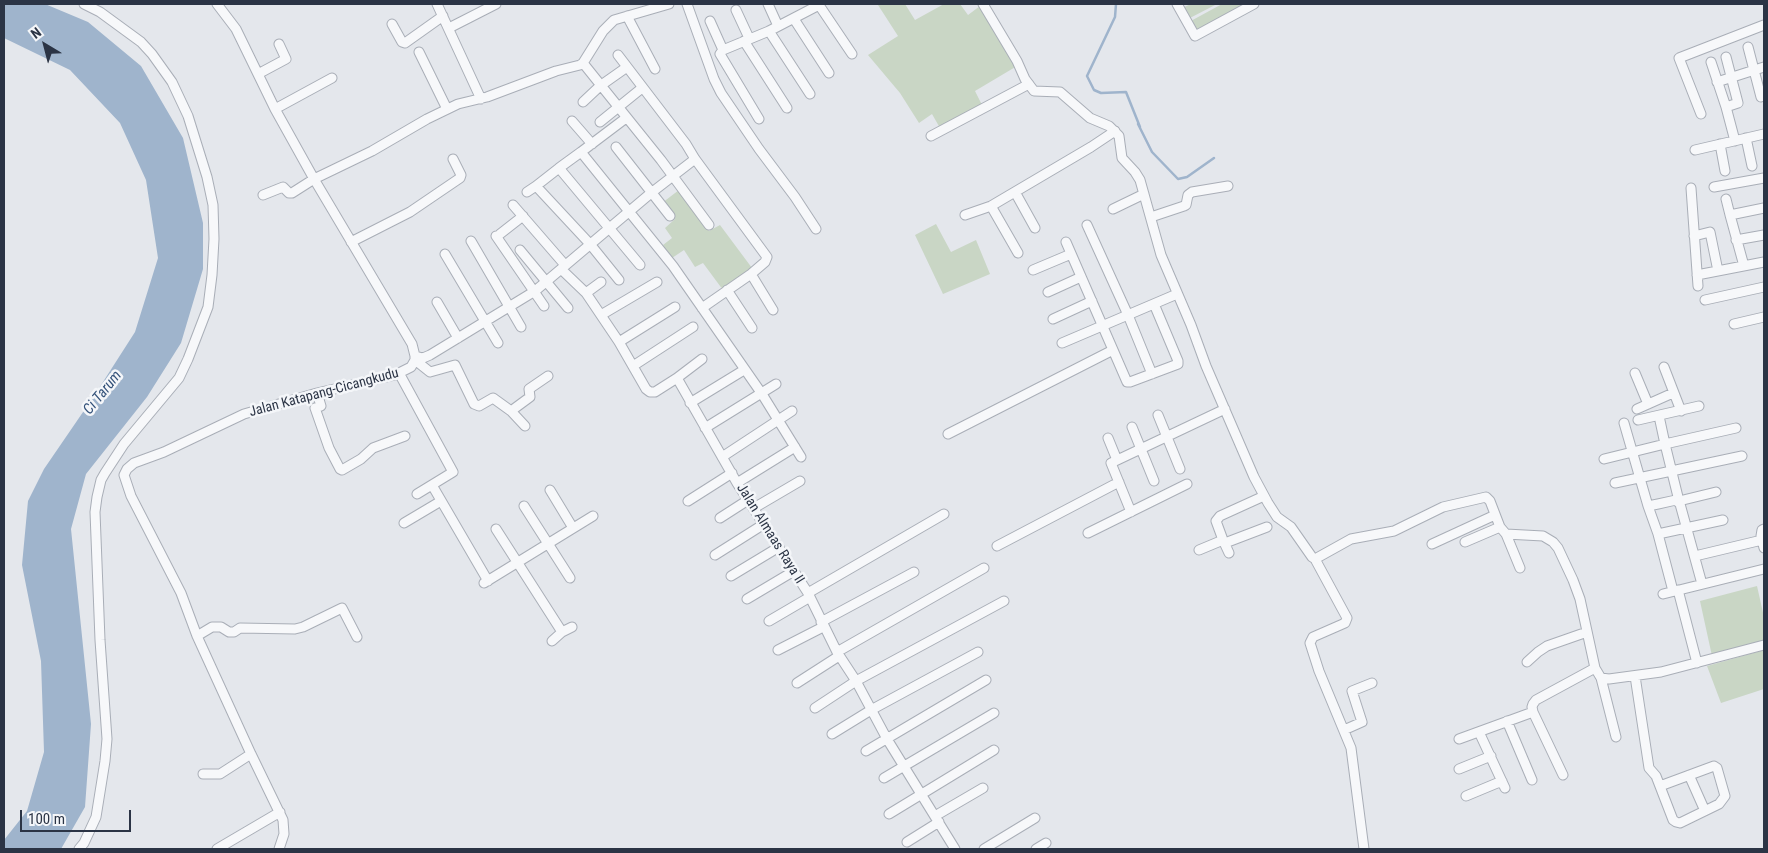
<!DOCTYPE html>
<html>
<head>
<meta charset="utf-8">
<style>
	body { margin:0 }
	#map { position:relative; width:1768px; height:853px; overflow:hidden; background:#e4e7ec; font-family:"Roboto Condensed",sans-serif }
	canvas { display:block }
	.frame { position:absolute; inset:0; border:5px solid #2b3445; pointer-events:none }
	.north { position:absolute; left:20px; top:20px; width:50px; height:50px; -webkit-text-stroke:4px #f4f6f9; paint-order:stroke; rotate:323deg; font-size:14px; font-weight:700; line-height:20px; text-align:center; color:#2b3445 }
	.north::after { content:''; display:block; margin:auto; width:18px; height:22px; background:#2b3445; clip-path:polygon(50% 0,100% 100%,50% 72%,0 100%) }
	.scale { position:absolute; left:20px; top:810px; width:111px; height:22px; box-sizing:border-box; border:2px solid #2b3445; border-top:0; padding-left:6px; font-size:15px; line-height:18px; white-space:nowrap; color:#2b3445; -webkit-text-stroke:4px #f4f6f9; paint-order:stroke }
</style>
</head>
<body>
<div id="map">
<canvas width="1768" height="853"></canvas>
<div class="frame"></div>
<div class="north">N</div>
<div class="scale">100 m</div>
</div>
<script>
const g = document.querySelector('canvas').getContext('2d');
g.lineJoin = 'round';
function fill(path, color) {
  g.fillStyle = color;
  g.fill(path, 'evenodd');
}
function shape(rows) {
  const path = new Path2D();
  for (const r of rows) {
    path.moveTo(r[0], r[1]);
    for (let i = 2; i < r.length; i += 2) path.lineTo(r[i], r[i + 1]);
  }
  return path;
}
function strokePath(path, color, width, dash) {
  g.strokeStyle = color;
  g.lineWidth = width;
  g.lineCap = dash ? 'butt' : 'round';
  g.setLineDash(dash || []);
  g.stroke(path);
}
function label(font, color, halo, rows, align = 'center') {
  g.font = font + ' "Roboto Condensed",sans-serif';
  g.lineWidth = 5;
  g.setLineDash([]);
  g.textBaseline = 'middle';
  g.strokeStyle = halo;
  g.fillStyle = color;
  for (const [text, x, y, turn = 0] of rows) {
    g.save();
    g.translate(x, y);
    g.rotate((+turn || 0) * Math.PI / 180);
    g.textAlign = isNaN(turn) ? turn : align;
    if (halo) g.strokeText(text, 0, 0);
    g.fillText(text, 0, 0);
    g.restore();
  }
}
const green = shape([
	[880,4,905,4,915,20,944,4,960,4,968,15,980,6,1017,66,975,91,982,105,940,128,932,114,919,123,900,93,868,55,898,36,878,5],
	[1191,4,1217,4,1188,19,1182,8],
	[1222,4,1248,4,1195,33,1189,22],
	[679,190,709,231,720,225,752,268,723,290,703,263,695,267,684,250,672,258,663,245,672,238,665,228,675,219,662,203],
	[936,224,951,252,976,240,990,274,943,294,915,235],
	[1757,586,1764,617,1764,642,1712,656,1700,601],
	[1764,650,1764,689,1721,703,1707,666]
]);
const water = shape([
	[4,4,45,4,88,22,141,66,183,138,203,223,203,269,181,343,147,397,86,474,71,529,91,724,85,807,61,849,4,849,4,840,27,811,44,752,41,661,22,565,28,501,44,469,94,396,135,332,158,258,146,180,120,123,70,70,4,38]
]);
const stream = shape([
	[1116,4,1115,17,1087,76,1094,90,1101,93,1126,92,1140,127,1138,124,1152,152,1178,179,1187,177,1214,158]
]);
const minor = shape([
	[217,4,236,29,275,109,314,179,412,344,415,356,415,360,411,367,395,375,317,393,244,414,164,452,134,463,127,469,124,475,131,496,181,593,197,636,251,754,283,820,284,834,279,849],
	[437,4,481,99],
	[687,4,714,79,721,93,759,149,795,197,816,229],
	[768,4,778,26],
	[983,4,1017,61,1025,79,1034,91,1060,92,1090,118,1109,126,1119,136,1122,158,1135,172,1140,180,1161,255,1191,325,1206,366,1254,477,1268,503,1277,517,1291,527,1312,557,1315,559,1347,618,1345,623,1313,637,1310,643,1319,671,1351,748,1364,849],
	[1177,4,1195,36,1254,4],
	[736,10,749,38],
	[627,16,655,69],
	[794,19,829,73],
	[710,21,723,50,720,54,759,119],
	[392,24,402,42,405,43,443,16],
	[449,28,496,4],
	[769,31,810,94],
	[744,41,787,108],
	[1748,47,1761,97],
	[723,50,769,31,819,5,852,54],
	[419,52,447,109],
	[618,55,686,144,695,159,767,257,765,262,751,274,702,308],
	[1726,57,1738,103,1726,107],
	[1711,62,1726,107,1735,141],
	[583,63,661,160,709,225],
	[258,74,286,59,279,44],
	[1717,82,1764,67],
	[583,102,600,86,627,67],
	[275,109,332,78],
	[1701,114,1679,58,1764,25],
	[572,121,592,144],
	[600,122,642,88],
	[931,136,1029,84],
	[1746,138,1752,166],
	[1720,144,1725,171],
	[616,147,670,216],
	[1695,150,1764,134],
	[581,152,626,118],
	[559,168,581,152,673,266,762,394,801,457],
	[536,186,559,168,640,265],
	[1714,187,1764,178],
	[1691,188,1698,286],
	[527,192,536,186,590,244,619,280],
	[1015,192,1035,228],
	[263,195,283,187,289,193,292,193,314,179,372,151,427,119,458,104,487,97,556,71,580,65,583,63,603,31,614,20,669,4],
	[1726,199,1730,215],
	[513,205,565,265],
	[991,206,1018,253],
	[1113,209,1144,194],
	[965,215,991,206,1091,147,1115,131],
	[1151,217,1184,206,1186,205,1188,195,1192,192,1228,186],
	[1087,225,1128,315,1152,374],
	[500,234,523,216],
	[496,236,544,306],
	[1694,236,1710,232,1718,271],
	[1736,240,1764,235],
	[471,241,521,327],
	[351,242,410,212,460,178,461,175,453,159],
	[1066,242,1127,382,1130,382,1178,364,1178,361,1154,304],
	[520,250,568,308],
	[445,254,498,343],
	[1744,266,1730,215,1764,208],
	[561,269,586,293,619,342,646,389,650,392,655,392,677,378,737,483,808,593,837,652,856,681,887,739,955,849],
	[1033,270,1071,254],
	[751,274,773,310],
	[1697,275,1764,262],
	[727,290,752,328],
	[1048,292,1081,277],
	[586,293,601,282],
	[1705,300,1764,287],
	[437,302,458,338],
	[601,315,657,282],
	[1053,319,1092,301],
	[1734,324,1764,317],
	[619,342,675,307],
	[1062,343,1177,294],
	[415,356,423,358,430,355,535,291,651,193,695,159],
	[415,360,430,372,455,365,474,404,479,406,493,398,511,411,525,426],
	[633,366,693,327],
	[1664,367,1681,411],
	[399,373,453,472,417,494],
	[1635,373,1648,404],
	[677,378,702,359],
	[317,393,321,406,315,408,329,448,340,469,342,470,361,459,373,448,405,436],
	[690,403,744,370],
	[1637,409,1673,393],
	[511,411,530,397,529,389,548,376],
	[1158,415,1180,469],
	[1638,420,1699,406],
	[1624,423,1648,506],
	[1132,427,1154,481],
	[705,428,776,384],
	[948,434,1113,350],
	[1108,438,1117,460],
	[722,457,792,411],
	[1604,459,1665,444,1659,416],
	[737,483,795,447],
	[1615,483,1742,456],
	[432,485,488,581],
	[550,490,573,528],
	[1716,492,1679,501,1665,444,1736,428],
	[688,501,732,473],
	[524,506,570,578],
	[754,508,800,481],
	[1131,512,1111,463,1225,409],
	[720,518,748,500],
	[404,523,441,501],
	[496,529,562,632],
	[1764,529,1762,530,1761,536,1764,548],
	[1088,533,1187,484],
	[1506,534,1520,568],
	[1658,534,1723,520],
	[1223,540,1229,553],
	[1465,542,1500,527],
	[1225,543,1267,527],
	[1432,544,1495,515],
	[997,546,1119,482],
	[1199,550,1223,540,1216,521,1220,516,1264,496],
	[715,555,764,524],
	[1695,556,1762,540],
	[1315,559,1351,539,1394,531,1443,507,1486,497,1490,501,1500,527,1506,534,1543,536,1553,542,1558,548,1573,580,1580,599,1595,668,1601,678,1609,679,1661,672,1764,645],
	[731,576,779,547],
	[484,583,593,516],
	[1678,590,1697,663],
	[1673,591,1658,534,1648,506,1658,504,1676,500,1680,504,1702,584],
	[808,593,944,514],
	[1663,594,1764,569],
	[747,599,794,571],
	[769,621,810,597],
	[821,622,914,572],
	[197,636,212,627,221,627,229,632,234,632,240,628,295,629,303,627,342,608,357,637],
	[552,641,562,632,572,627],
	[778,650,823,627],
	[837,652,984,568],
	[1527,662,1538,652,1547,646,1587,632],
	[1635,676,1649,768,1656,776,1673,820,1676,822,1680,823,1719,804,1725,796,1717,768,1714,766,1660,786],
	[1601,678,1616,737],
	[797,683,839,656],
	[815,708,856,681,1004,601],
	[1507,721,1532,780],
	[1344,730,1362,722,1352,691,1372,683],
	[1479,732,1505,788],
	[832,734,871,710,978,652],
	[1459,739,1533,712],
	[866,751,986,680],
	[1459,769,1491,756],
	[203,774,220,774,251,754],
	[1563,775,1533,712,1532,707,1533,704,1536,700,1595,668],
	[1689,775,1705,811],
	[884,778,994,713],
	[1466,796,1502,781],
	[889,814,994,750],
	[935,816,983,788],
	[907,842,939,822],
	[79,849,84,843,96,817,105,761,107,739,100,640,95,512,97,497,101,480,105,473,124,444,179,378,188,359,208,307,212,275,214,239,213,205,207,177,188,116,172,82,152,54,141,42,100,12,84,4],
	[217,849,280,812],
	[984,849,1035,818],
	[1036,849,1046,843]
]);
const streetNames = [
	["Jalan Katapang-Cicangkudu",324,393,-15],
	["Jalan Almaas Raya II",770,534,58]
];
const waterNames = [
	["Ci Tarum",103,393,-51]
];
fill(green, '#c9d6c5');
fill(water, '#9fb4cc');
strokePath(stream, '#9fb4cc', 2.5);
strokePath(minor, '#a9aeb7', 11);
strokePath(minor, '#f7f8fa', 9);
label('14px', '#2b3445', '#f4f6f9', streetNames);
label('italic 15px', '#34527a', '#f4f6f9', waterNames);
</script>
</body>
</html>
